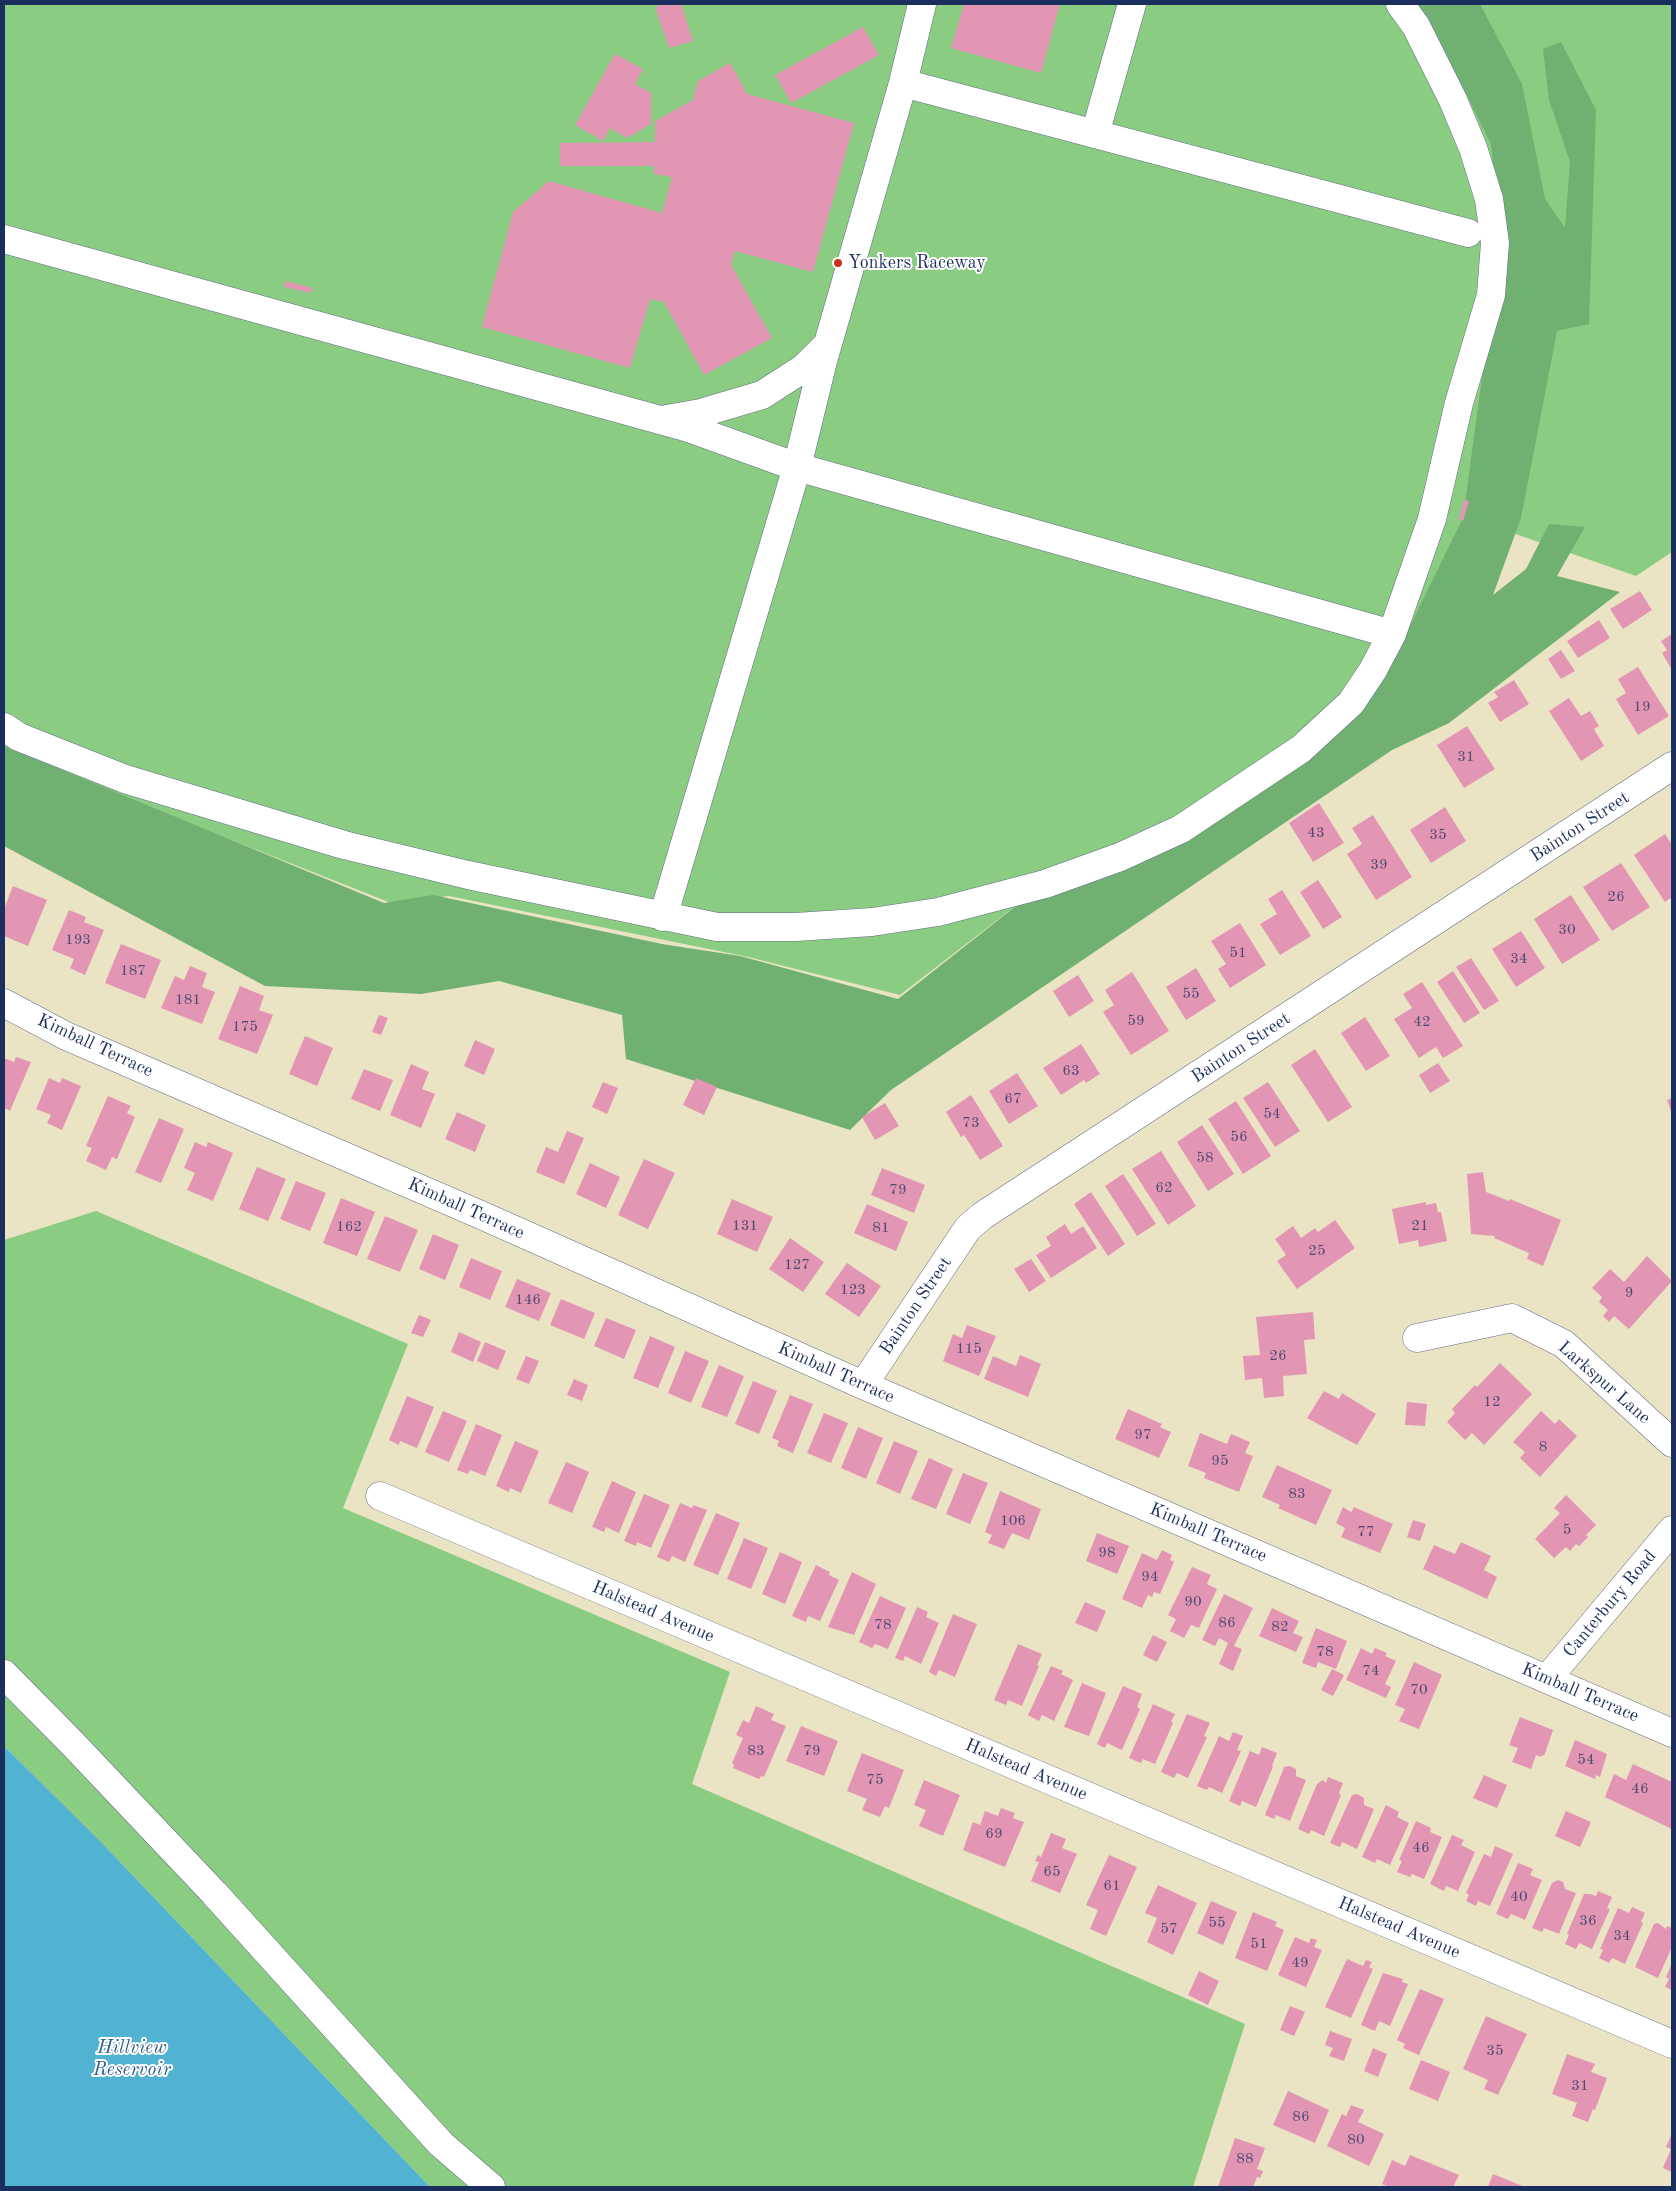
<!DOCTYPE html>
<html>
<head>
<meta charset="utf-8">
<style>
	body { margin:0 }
	#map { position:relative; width:1676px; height:2191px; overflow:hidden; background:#eae4c5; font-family:"Old Standard TT",serif }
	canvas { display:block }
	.frame { position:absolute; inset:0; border:5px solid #1b2f5e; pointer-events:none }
</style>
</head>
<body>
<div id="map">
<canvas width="1676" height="2191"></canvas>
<div class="frame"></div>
</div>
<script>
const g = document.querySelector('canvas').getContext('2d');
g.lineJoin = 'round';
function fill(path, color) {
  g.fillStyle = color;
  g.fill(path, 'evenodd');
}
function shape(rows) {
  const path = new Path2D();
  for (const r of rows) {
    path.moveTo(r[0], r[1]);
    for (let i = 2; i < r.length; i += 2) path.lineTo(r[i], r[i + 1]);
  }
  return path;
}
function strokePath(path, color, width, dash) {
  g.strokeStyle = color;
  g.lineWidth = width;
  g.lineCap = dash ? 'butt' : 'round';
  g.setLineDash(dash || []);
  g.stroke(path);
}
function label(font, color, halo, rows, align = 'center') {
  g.font = font + ' "Old Standard TT",serif';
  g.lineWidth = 4;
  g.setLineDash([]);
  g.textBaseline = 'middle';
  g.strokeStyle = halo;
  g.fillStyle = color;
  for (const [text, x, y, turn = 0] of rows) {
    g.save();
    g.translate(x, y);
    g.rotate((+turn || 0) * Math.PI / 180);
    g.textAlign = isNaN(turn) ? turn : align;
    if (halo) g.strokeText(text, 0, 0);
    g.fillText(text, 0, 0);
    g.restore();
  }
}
const green = shape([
	[4,4,1672,4,1672,552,1636,576,1481,522,1343,735,1035,891,900,995,748,957,449,896,391,903,4,750],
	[96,1211,408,1344,343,1508,730,1672,692,1784,1245,2024,1193,2187,430,2187,99,1840,4,1746,4,1240]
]);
const forest = shape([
	[1414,4,1480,4,1522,84,1545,199,1565,228,1570,162,1549,100,1543,49,1561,42,1596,110,1589,324,1557,331,1521,518,1493,595,1526,569,1549,524,1585,527,1557,576,1620,592,1449,723,1392,750,891,1090,850,1130,626,1059,622,1015,499,981,421,994,265,986,4,846,4,746,384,903,433,895,662,944,740,956,898,999,1035,891,1159,850,1391,665,1463,518,1492,304,1498,210,1491,144,1441,44]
]);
const water = shape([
	[4,1746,99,1840,430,2187,4,2187]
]);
const building = shape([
	[666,4,681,4,693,41,669,48,655,7],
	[964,4,1060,4,1041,73,951,48],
	[863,27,879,55,791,103,775,75],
	[615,54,643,69,635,84,651,93,651,124,627,138,610,128,603,141,575,125],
	[730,63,747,94,854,123,813,272,735,251,731,265,772,338,704,375,664,302,650,299,630,368,482,327,513,212,549,181,662,213,672,177,654,174,654,166,560,166,560,143,655,142,655,121,693,100,698,81],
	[286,281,312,288,311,293,284,287],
	[1464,500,1469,501,1463,521,1459,519],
	[1640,591,1652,610,1623,629,1610,609],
	[1599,620,1610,638,1578,658,1567,641],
	[1672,634,1672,670,1662,653,1667,650,1661,641],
	[1561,650,1575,671,1561,679,1548,659],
	[1638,667,1669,716,1638,735,1616,699,1626,693,1618,679],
	[1514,680,1529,704,1500,722,1488,703,1498,697,1494,692],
	[1569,698,1581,716,1590,711,1599,726,1594,729,1604,746,1581,761,1549,711],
	[1467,726,1495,769,1464,788,1437,745],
	[1319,803,1344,843,1313,862,1289,823],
	[1445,807,1466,841,1431,863,1410,830],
	[1373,815,1412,877,1376,900,1347,854,1362,844,1352,828],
	[1665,834,1672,845,1672,897,1665,902,1634,855],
	[1621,863,1650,907,1612,931,1583,887],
	[1318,880,1342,917,1323,929,1300,892],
	[13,886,47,900,28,946,4,936,4,909],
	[1282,890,1311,936,1280,955,1260,924,1277,914,1268,899],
	[1571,895,1600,940,1562,964,1534,919],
	[69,910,86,917,84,922,104,930,85,975,70,968,74,959,52,950],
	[1240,923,1266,965,1230,988,1218,969,1226,964,1211,941],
	[1521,931,1545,968,1516,987,1492,949],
	[121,944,161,960,145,999,105,983],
	[1471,958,1499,1001,1484,1010,1456,967],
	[190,966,207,973,202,987,215,992,202,1024,161,1008,175,976,184,980],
	[1196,968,1216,1001,1186,1020,1166,987],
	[1453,971,1480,1013,1464,1023,1437,982],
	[1132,972,1169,1031,1131,1055,1103,1012,1114,1005,1105,990],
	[1078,975,1094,1001,1069,1017,1053,991],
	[1422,982,1463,1046,1443,1058,1436,1047,1419,1058,1394,1019,1412,1008,1403,994],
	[240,986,264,996,259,1010,273,1015,257,1054,218,1039],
	[379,1015,388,1018,381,1035,372,1032],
	[1365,1017,1390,1056,1366,1071,1341,1033],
	[305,1036,333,1048,317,1086,289,1074],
	[475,1040,495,1049,484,1075,464,1066],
	[1081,1044,1100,1074,1086,1083,1084,1080,1061,1095,1043,1068],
	[1315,1049,1352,1107,1328,1122,1291,1065],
	[16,1057,31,1062,10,1111,4,1108,4,1058,14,1062],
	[1438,1063,1450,1081,1430,1093,1419,1075],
	[411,1064,429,1072,422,1089,435,1094,421,1128,390,1115],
	[364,1069,393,1080,380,1111,351,1099],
	[1017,1073,1038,1106,1009,1124,989,1091],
	[49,1078,60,1083,62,1078,81,1086,62,1130,47,1123,51,1115,36,1109],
	[696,1078,717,1087,704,1115,683,1105],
	[603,1082,618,1088,607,1114,592,1107],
	[1268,1082,1300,1131,1275,1147,1243,1098],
	[971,1095,1003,1146,980,1160,964,1135,961,1137,946,1112],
	[108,1096,131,1106,127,1113,135,1117,117,1159,112,1157,106,1170,86,1161,92,1148,86,1146],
	[1672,1098,1672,1114,1667,1100],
	[1236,1101,1271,1156,1243,1174,1208,1119],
	[885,1103,899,1126,875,1140,862,1117],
	[457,1112,486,1125,475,1152,445,1139],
	[159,1118,184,1129,161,1183,135,1172],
	[1202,1125,1234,1174,1208,1191,1177,1142],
	[567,1131,584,1138,564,1184,536,1172,546,1147,558,1152],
	[195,1142,206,1147,208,1142,233,1153,213,1201,187,1190,195,1173,184,1168],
	[1161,1151,1196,1206,1168,1225,1132,1169],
	[644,1159,675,1173,648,1229,618,1215],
	[590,1163,620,1177,606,1208,576,1194],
	[257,1167,286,1179,268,1221,239,1209],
	[882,1168,925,1185,914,1213,871,1195],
	[1483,1172,1486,1192,1509,1201,1510,1199,1561,1220,1543,1266,1527,1259,1529,1253,1494,1238,1495,1236,1471,1234,1467,1174],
	[1123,1174,1156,1224,1137,1236,1105,1186],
	[296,1181,326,1193,310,1231,280,1219],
	[1091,1192,1125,1244,1108,1256,1074,1204],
	[341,1198,375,1212,357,1256,323,1243],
	[732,1199,773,1217,757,1252,717,1234],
	[1426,1202,1426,1205,1436,1203,1438,1212,1441,1212,1447,1241,1419,1247,1418,1240,1399,1244,1392,1209],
	[867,1204,908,1222,896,1251,854,1233],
	[385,1216,418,1230,400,1272,367,1259],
	[1335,1220,1355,1248,1297,1289,1277,1261,1286,1255,1275,1239,1293,1226,1301,1238,1315,1228,1318,1232],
	[1065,1224,1071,1234,1083,1226,1097,1248,1051,1278,1036,1255,1051,1246,1046,1237],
	[433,1234,459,1245,445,1280,419,1269],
	[790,1238,824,1262,803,1292,769,1269],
	[1647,1256,1672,1281,1629,1329,1614,1316,1609,1322,1603,1316,1608,1310,1599,1302,1602,1297,1592,1288,1610,1269,1624,1282],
	[471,1258,502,1271,490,1300,459,1287],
	[1031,1259,1046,1281,1029,1292,1014,1269],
	[847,1263,881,1286,859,1317,825,1294],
	[517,1279,551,1293,539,1321,505,1307],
	[561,1299,595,1313,584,1339,550,1325],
	[1313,1312,1315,1339,1304,1340,1307,1374,1283,1376,1284,1396,1264,1398,1262,1378,1245,1380,1243,1356,1260,1355,1256,1317],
	[419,1315,431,1320,423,1337,411,1333],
	[606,1318,636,1330,624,1359,594,1346],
	[967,1325,996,1336,979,1376,943,1361,953,1334,962,1338],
	[459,1332,481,1342,473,1362,451,1352],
	[650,1336,675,1347,658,1388,633,1378],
	[485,1342,506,1351,498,1370,477,1361],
	[685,1351,709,1361,691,1403,668,1393],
	[1020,1355,1041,1364,1028,1397,984,1379,993,1356,1016,1366],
	[526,1356,539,1361,529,1384,516,1379],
	[1500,1363,1532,1394,1484,1445,1472,1433,1465,1440,1447,1422,1455,1413,1452,1409,1475,1385,1477,1387],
	[719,1365,744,1376,727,1417,701,1407],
	[574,1379,588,1385,582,1401,567,1395],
	[753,1381,777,1391,759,1434,735,1424],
	[1324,1391,1339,1399,1342,1393,1376,1414,1357,1445,1307,1418],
	[790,1395,813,1404,793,1453,777,1446,779,1441,772,1438],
	[407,1396,434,1407,417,1448,400,1441,399,1445,389,1440],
	[1407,1402,1427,1404,1425,1426,1405,1425],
	[1128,1409,1162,1424,1160,1427,1171,1432,1159,1458,1115,1439],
	[443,1411,467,1421,449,1462,425,1452],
	[1541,1411,1555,1424,1559,1419,1577,1436,1540,1477,1520,1458,1525,1452,1513,1442],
	[824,1413,848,1423,831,1463,807,1453],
	[476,1424,502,1435,485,1476,470,1470,468,1474,457,1470],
	[858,1427,883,1438,866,1479,841,1468],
	[1200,1433,1227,1444,1231,1434,1250,1442,1245,1453,1253,1456,1239,1492,1204,1478,1206,1473,1188,1466],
	[515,1441,539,1451,521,1493,510,1488,509,1492,496,1486],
	[894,1441,918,1451,900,1494,876,1483],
	[929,1458,953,1469,936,1509,911,1499],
	[566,1462,589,1472,572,1513,548,1503],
	[1277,1465,1332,1490,1316,1525,1278,1508,1280,1505,1262,1497],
	[963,1473,988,1483,970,1524,946,1514],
	[612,1481,636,1492,619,1533,606,1527,604,1532,592,1527],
	[1000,1491,1041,1509,1029,1540,1012,1533,1004,1549,988,1543,992,1535,985,1532],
	[644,1494,670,1505,651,1548,637,1542,636,1546,624,1541],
	[1566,1495,1596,1525,1586,1535,1588,1537,1579,1546,1576,1544,1570,1551,1566,1547,1554,1558,1535,1539,1560,1513,1554,1508],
	[680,1503,692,1508,693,1505,707,1510,685,1562,672,1556,669,1562,657,1557],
	[1343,1507,1351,1512,1354,1507,1393,1524,1380,1553,1341,1537,1345,1528,1336,1523],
	[716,1513,740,1523,718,1575,693,1565],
	[1413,1520,1426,1524,1420,1541,1407,1537],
	[1097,1533,1129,1546,1117,1574,1086,1561],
	[744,1538,768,1548,751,1589,727,1579],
	[1461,1542,1491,1556,1484,1570,1497,1577,1487,1599,1423,1569,1434,1545,1455,1554],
	[1162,1550,1172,1555,1170,1560,1174,1562,1160,1594,1154,1592,1152,1597,1148,1595,1142,1608,1122,1599,1142,1553,1157,1560],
	[780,1552,802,1562,785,1604,762,1594],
	[816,1565,830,1572,829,1575,839,1580,820,1621,808,1616,806,1622,792,1616],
	[1192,1567,1211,1575,1207,1584,1217,1589,1199,1628,1191,1625,1184,1638,1170,1631,1176,1619,1168,1615],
	[852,1572,876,1584,854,1635,828,1627],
	[1224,1594,1253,1608,1234,1646,1242,1649,1233,1671,1219,1664,1228,1643,1219,1638,1215,1646,1202,1640],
	[880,1596,906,1608,888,1649,875,1644,872,1648,859,1642],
	[1085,1602,1106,1611,1097,1632,1075,1623],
	[917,1607,928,1612,926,1617,939,1623,921,1664,905,1656,903,1661,895,1658],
	[1272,1608,1299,1621,1293,1633,1303,1637,1296,1652,1259,1636],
	[953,1614,977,1624,955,1677,939,1670,936,1676,929,1672],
	[1316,1628,1347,1641,1336,1669,1318,1662,1316,1668,1302,1663],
	[1153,1635,1167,1642,1157,1662,1143,1655],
	[1018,1644,1042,1654,1037,1665,1039,1666,1022,1706,1008,1700,1006,1705,994,1700],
	[1361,1648,1372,1654,1375,1648,1387,1653,1385,1656,1396,1661,1385,1684,1391,1687,1386,1698,1346,1680],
	[1414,1662,1442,1675,1419,1729,1399,1721,1405,1709,1395,1705],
	[1051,1666,1063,1671,1061,1674,1073,1680,1054,1721,1042,1715,1039,1721,1028,1715],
	[1332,1669,1344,1675,1333,1696,1321,1690],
	[1082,1683,1106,1693,1089,1736,1064,1727],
	[1123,1686,1142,1694,1137,1707,1140,1709,1122,1750,1107,1743,1105,1748,1097,1744],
	[1153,1704,1175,1714,1171,1722,1173,1723,1155,1764,1143,1759,1141,1763,1129,1758],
	[756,1706,774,1714,771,1720,786,1726,764,1777,761,1776,759,1779,733,1768,734,1764,732,1763,743,1738,736,1735,743,1720,749,1723],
	[1187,1714,1210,1723,1204,1736,1207,1737,1188,1778,1177,1773,1174,1778,1161,1772],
	[1520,1717,1553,1730,1544,1756,1542,1755,1541,1757,1536,1755,1531,1769,1512,1762,1518,1748,1509,1745],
	[801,1726,838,1741,824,1776,786,1761],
	[1233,1732,1243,1736,1237,1750,1241,1751,1222,1793,1209,1787,1207,1790,1197,1786,1219,1736,1229,1741],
	[1575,1740,1607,1754,1600,1777,1596,1775,1595,1779,1565,1766],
	[1262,1747,1277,1753,1272,1766,1273,1767,1256,1807,1242,1801,1240,1806,1229,1801,1250,1751,1259,1755],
	[862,1753,904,1770,889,1808,885,1806,880,1817,862,1810,867,1799,847,1791],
	[1633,1764,1672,1782,1672,1829,1605,1797,1614,1774,1626,1780],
	[1290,1766,1296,1769,1296,1776,1306,1780,1290,1821,1276,1815,1274,1819,1265,1815,1283,1770,1284,1767],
	[1484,1775,1507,1785,1497,1808,1473,1798],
	[1328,1777,1343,1783,1339,1793,1341,1795,1324,1836,1311,1830,1309,1834,1298,1829,1317,1784,1323,1780,1326,1783],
	[924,1780,960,1795,943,1836,919,1826,926,1810,914,1805],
	[1357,1794,1364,1798,1364,1805,1374,1809,1357,1849,1342,1842,1340,1847,1330,1843,1352,1795],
	[1386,1805,1399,1812,1397,1817,1409,1823,1390,1865,1377,1859,1375,1863,1362,1857],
	[1001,1808,1015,1813,1013,1818,1024,1822,1005,1867,963,1850,973,1822,980,1825,985,1811,998,1816],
	[1566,1811,1591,1822,1580,1847,1555,1836],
	[1416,1821,1431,1828,1430,1832,1442,1837,1424,1879,1412,1874,1410,1877,1397,1872,1402,1861,1399,1860],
	[1051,1833,1066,1839,1062,1848,1077,1854,1060,1893,1031,1881,1039,1862,1035,1861,1038,1855,1041,1857],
	[1452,1835,1464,1840,1461,1845,1475,1852,1458,1891,1446,1886,1444,1891,1430,1884],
	[1495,1846,1513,1854,1490,1906,1478,1901,1476,1906,1466,1901,1469,1895,1466,1893,1484,1854,1491,1857],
	[1109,1855,1137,1867,1106,1936,1090,1929,1098,1910,1086,1905],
	[1518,1863,1533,1869,1530,1875,1542,1880,1525,1920,1511,1914,1508,1919,1496,1914],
	[1558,1880,1563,1882,1565,1889,1576,1893,1559,1934,1544,1928,1542,1932,1532,1928,1552,1883],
	[1158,1885,1197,1903,1173,1955,1147,1942,1157,1918,1145,1913],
	[1598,1891,1612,1897,1607,1908,1610,1909,1592,1949,1579,1943,1576,1949,1565,1944,1569,1935,1567,1934,1584,1894,1590,1894,1596,1896],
	[1211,1901,1237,1912,1223,1945,1197,1933],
	[1632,1907,1645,1913,1641,1922,1643,1923,1625,1964,1612,1958,1609,1963,1599,1958,1603,1950,1600,1949,1618,1908,1629,1913],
	[1253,1912,1277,1922,1275,1926,1284,1930,1267,1971,1235,1958],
	[1658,1923,1666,1929,1667,1926,1672,1928,1672,1947,1658,1978,1635,1967,1654,1924],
	[1295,1937,1309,1943,1311,1938,1317,1940,1314,1947,1322,1950,1306,1987,1278,1975],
	[1347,1959,1363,1966,1366,1960,1372,1962,1369,1967,1373,1969,1351,2018,1325,2007],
	[1672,1963,1672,1990,1665,1987,1669,1979,1666,1977],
	[1199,1971,1219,1981,1208,2005,1188,1995],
	[1383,1973,1403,1979,1402,1982,1408,1984,1390,2026,1379,2021,1375,2031,1361,2025],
	[1420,1989,1444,1999,1419,2055,1403,2048,1405,2044,1397,2040],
	[1290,2006,1305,2012,1294,2036,1280,2030],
	[1486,2016,1527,2034,1498,2095,1484,2089,1488,2080,1463,2069],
	[1330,2031,1352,2039,1344,2061,1329,2056,1333,2048,1325,2045],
	[1373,2048,1387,2054,1378,2077,1364,2071],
	[1567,2054,1595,2064,1591,2072,1607,2078,1595,2110,1593,2109,1588,2122,1572,2116,1577,2103,1552,2094],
	[1421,2060,1450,2072,1438,2101,1409,2089],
	[1288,2091,1329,2110,1315,2143,1273,2125],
	[1351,2105,1364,2110,1358,2122,1384,2134,1369,2166,1327,2146,1342,2114,1346,2116],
	[1672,2133,1672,2172,1663,2168,1671,2149,1666,2147],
	[1235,2138,1265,2148,1257,2169,1263,2171,1260,2178,1257,2177,1253,2187,1218,2187],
	[1410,2155,1459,2175,1453,2187,1389,2187,1382,2184,1392,2160,1405,2166],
	[1493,2174,1525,2187,1488,2187]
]);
const minor = shape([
	[903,83,1468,233],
	[1095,134,1132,4],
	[4,239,689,428,797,467,1392,634],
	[667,419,701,413,762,395,804,368,827,345],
	[4,727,19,737,125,779,344,845,468,875,717,927,796,927,872,922,938,912,1045,884,1120,857,1181,829,1301,749,1351,703,1373,670,1392,634,1432,519,1459,403,1491,295,1495,243,1489,199,1473,148,1453,100,1416,26,1400,4],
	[663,917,797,467,823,361,903,83,922,4],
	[4,1003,66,1036,481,1215,863,1385,1672,1733],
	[1417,1338,1512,1318,1564,1344,1672,1443],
	[863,1385,968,1228,982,1216,1672,766],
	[380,1496,1672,2044],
	[4,1674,73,1744,214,1893,441,2144,491,2187],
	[1547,1679,1672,1530]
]);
const markers = [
	[838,263,5,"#c8321e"]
];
const numberNames = [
	["19",1642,707],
	["31",1466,757],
	["43",1316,833],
	["35",1438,835],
	["39",1379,865],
	["26",1616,897],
	["30",1567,930],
	["193",78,940],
	["51",1238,953],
	["34",1519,959],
	["187",133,971],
	["55",1191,994],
	["181",188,1000],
	["59",1136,1021],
	["42",1422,1022],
	["175",245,1027],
	["63",1071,1071],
	["67",1013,1099],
	["54",1272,1114],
	["73",971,1123],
	["56",1239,1137],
	["58",1205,1158],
	["62",1164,1188],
	["79",898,1190],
	["131",745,1226],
	["21",1420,1226],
	["162",349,1227],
	["81",881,1228],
	["25",1317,1251],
	["127",797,1265],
	["123",853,1290],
	["9",1629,1293],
	["146",528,1300],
	["115",969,1349],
	["26",1278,1356],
	["12",1492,1402],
	["97",1143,1435],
	["8",1543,1447],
	["95",1220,1461],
	["83",1297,1494],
	["106",1013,1521],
	["5",1567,1530],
	["77",1366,1532],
	["98",1107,1553],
	["94",1150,1577],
	["90",1193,1602],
	["86",1227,1623],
	["78",883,1625],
	["82",1280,1627],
	["78",1325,1652],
	["74",1371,1671],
	["70",1419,1690],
	["83",756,1751],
	["79",812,1751],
	["54",1586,1760],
	["75",875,1780],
	["46",1640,1789],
	["69",994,1834],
	["46",1421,1848],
	["65",1052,1872],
	["61",1112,1886],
	["40",1519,1897],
	["36",1588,1921],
	["55",1217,1923],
	["57",1169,1929],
	["34",1622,1936],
	["51",1259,1944],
	["49",1300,1963],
	["35",1495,2051],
	["31",1580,2086],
	["86",1301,2117],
	["80",1356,2140],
	["88",1245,2159]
];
const poiNames = [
	["Yonkers Raceway",848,263]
];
const streetNames = [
	["Bainton Street",1580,827,-33],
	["Kimball Terrace",95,1046,25],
	["Bainton Street",1241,1048,-33],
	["Kimball Terrace",466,1209,24],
	["Bainton Street",916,1306,-56],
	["Kimball Terrace",836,1373,24],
	["Larkspur Lane",1604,1383,41],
	["Kimball Terrace",1208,1533,23],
	["Canterbury Road",1610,1604,-50],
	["Halstead Avenue",653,1612,23],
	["Kimball Terrace",1580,1693,23],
	["Halstead Avenue",1026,1770,23],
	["Halstead Avenue",1399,1928,23]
];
const waterNames = [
	["Hillview",132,2048],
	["Reservoir",132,2070]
];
fill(green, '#8bcc83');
fill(forest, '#70b071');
fill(water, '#52b2d1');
fill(building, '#e396b3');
strokePath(minor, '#636e82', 29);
strokePath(minor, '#fff', 28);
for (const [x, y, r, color] of markers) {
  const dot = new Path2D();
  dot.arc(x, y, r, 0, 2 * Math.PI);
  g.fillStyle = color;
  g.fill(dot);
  strokePath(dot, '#fff', 2);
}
label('15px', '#4d4973', null, numberNames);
label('18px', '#1b2f5e', '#fff', poiNames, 'left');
label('18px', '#1b2f5e', '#fff', streetNames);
label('italic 19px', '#2e5d86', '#fff', waterNames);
</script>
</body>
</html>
